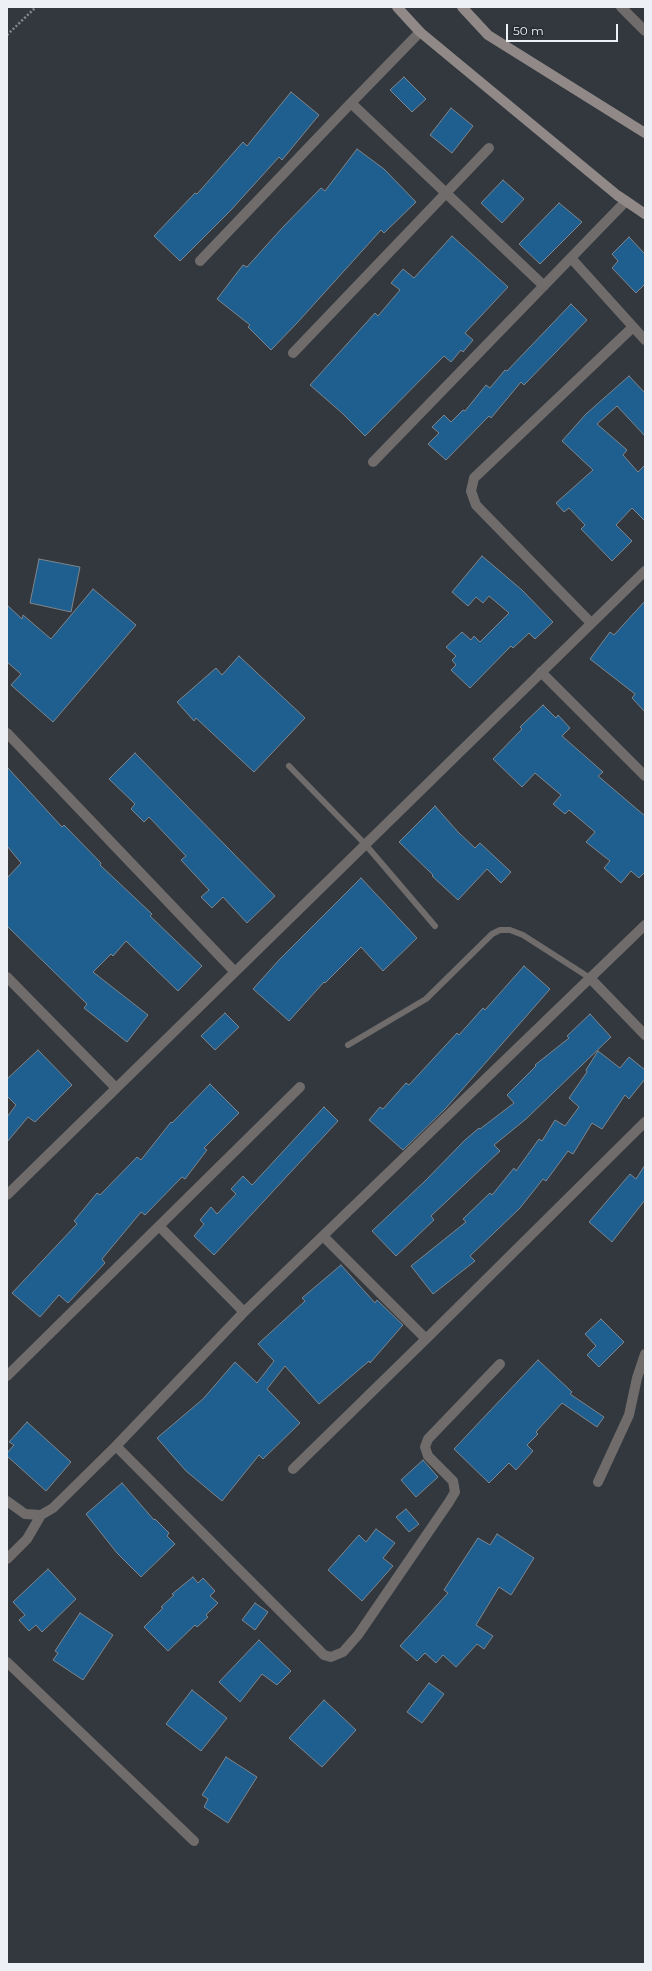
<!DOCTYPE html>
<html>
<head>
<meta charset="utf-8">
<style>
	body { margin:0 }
	#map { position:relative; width:652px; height:1971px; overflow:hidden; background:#32383d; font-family:Montserrat,sans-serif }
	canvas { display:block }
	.frame { position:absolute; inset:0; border:8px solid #edf1f5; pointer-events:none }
	.scale { position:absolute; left:506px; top:24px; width:112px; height:18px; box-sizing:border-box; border:2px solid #edf1f5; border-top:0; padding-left:5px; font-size:12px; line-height:14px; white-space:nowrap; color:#edf1f5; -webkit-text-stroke:3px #282d33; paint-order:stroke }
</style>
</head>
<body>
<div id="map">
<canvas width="652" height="1971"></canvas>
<div class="frame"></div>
<div class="scale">50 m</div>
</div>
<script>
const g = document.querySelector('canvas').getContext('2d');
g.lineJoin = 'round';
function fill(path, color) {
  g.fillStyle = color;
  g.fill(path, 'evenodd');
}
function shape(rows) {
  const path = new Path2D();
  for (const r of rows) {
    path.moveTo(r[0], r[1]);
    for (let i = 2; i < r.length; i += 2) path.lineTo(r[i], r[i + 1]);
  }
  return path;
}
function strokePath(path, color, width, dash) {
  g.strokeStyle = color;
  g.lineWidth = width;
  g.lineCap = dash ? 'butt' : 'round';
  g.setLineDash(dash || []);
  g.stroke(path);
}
const building = shape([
	[404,77,426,99,412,112,390,90,404,77],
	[291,92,319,115,282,160,279,157,231,210,180,261,154,236,195,193,197,194,243,142,247,146,291,92],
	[451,108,473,126,452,153,430,135,451,108],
	[357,149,384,169,416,202,384,233,381,230,297,323,271,350,248,327,250,325,217,299,243,265,247,267,283,227,321,188,325,191,357,149],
	[503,180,524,199,502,223,481,203,503,180],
	[559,203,582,222,540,264,519,244,559,203],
	[452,236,508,287,465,333,473,340,463,352,461,350,451,362,444,356,365,436,342,413,310,385,375,313,378,316,400,290,391,283,403,269,414,278,452,236],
	[629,237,645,254,645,284,636,293,612,268,618,261,612,254,629,237],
	[571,304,587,320,524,385,521,382,491,418,489,416,446,460,428,444,439,433,432,427,444,415,451,422,463,410,465,411,486,385,490,388,505,370,507,371,571,304],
	[629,376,645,393,645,436,617,406,597,424,627,450,623,455,638,472,645,465,645,521,632,508,616,525,632,541,612,561,581,529,585,525,569,508,564,512,556,503,593,470,562,441,586,414,629,376],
	[482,556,522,590,553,622,535,639,529,633,513,648,511,646,470,688,451,670,456,665,452,660,456,656,446,647,462,632,471,640,474,636,480,642,509,613,489,596,483,603,476,597,468,606,452,592,482,556],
	[39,559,80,567,71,612,30,603,39,559],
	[93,589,136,625,53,722,11,685,21,674,7,662,7,605,22,619,23,615,51,639,93,589],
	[645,601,645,712,632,698,635,694,590,659,610,632,614,635,645,601],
	[239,656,305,718,254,772,196,718,194,721,177,702,216,668,222,675,239,656],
	[543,705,556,718,558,715,570,728,562,736,603,772,598,776,645,816,645,872,639,878,631,871,621,883,604,868,610,861,586,842,595,832,569,810,565,814,553,804,561,795,535,773,522,787,493,759,522,729,520,727,543,705],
	[135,753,275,896,247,923,223,897,212,908,201,897,209,890,181,860,186,856,149,817,144,822,131,809,135,804,109,779,135,753],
	[7,767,62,827,64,825,101,863,100,865,152,914,150,916,202,966,178,991,126,941,113,956,111,954,93,972,148,1015,127,1042,84,1008,87,1004,7,926,7,878,21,863,7,846,7,767],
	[435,806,458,832,475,848,480,843,511,872,501,883,487,869,458,900,432,876,433,875,399,842,435,806],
	[361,878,417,938,383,971,361,947,325,983,324,982,289,1021,253,989,279,960,361,878],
	[524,966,550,989,446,1108,403,1150,369,1120,380,1107,383,1109,406,1083,409,1085,457,1033,459,1035,483,1008,485,1010,524,966],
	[225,1013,239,1027,215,1050,201,1036,225,1013],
	[590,1014,611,1037,526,1119,494,1145,500,1151,431,1216,434,1220,396,1256,372,1231,424,1182,465,1140,479,1128,480,1129,514,1103,507,1095,536,1066,535,1065,569,1038,567,1036,590,1014],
	[38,1050,72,1085,35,1122,28,1117,7,1142,7,1117,16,1105,7,1096,7,1079,38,1050],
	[598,1051,620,1068,629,1057,645,1070,645,1079,629,1099,625,1095,602,1129,592,1123,573,1154,568,1151,546,1181,543,1179,520,1208,470,1256,475,1261,433,1294,411,1266,466,1222,463,1219,490,1193,492,1195,514,1168,516,1171,539,1139,542,1141,555,1120,565,1126,579,1107,569,1098,587,1072,586,1070,598,1051],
	[210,1084,239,1113,204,1148,207,1150,185,1179,182,1177,145,1215,141,1212,102,1259,105,1263,68,1303,59,1295,40,1317,12,1293,77,1224,74,1221,97,1193,100,1195,137,1157,141,1160,171,1122,172,1123,210,1084],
	[324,1107,338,1121,214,1255,194,1236,204,1224,200,1220,211,1207,217,1214,236,1194,231,1189,243,1176,252,1185,324,1107],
	[645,1165,645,1200,612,1242,589,1222,630,1174,636,1179,645,1165],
	[341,1265,375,1303,377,1300,403,1325,370,1363,369,1361,319,1404,285,1366,267,1389,300,1423,263,1459,259,1455,222,1501,186,1471,157,1438,203,1399,235,1362,257,1383,274,1361,258,1344,305,1301,302,1298,341,1265],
	[601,1319,624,1342,599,1367,587,1355,596,1346,585,1334,601,1319],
	[538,1360,572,1392,570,1394,604,1417,597,1427,562,1403,536,1432,538,1434,527,1445,533,1451,516,1470,509,1463,489,1483,454,1449,538,1360],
	[27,1422,71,1462,46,1491,7,1456,7,1453,14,1445,9,1442,27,1422],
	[423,1460,438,1477,416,1497,401,1480,423,1460],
	[122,1483,154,1520,155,1519,169,1533,167,1536,175,1544,141,1577,117,1553,86,1514,122,1483],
	[406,1509,419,1524,409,1532,396,1517,406,1509],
	[376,1529,395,1543,383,1558,393,1566,362,1601,328,1570,359,1535,366,1542,376,1529],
	[497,1534,534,1558,511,1595,499,1587,476,1625,493,1636,484,1649,477,1644,456,1667,443,1655,436,1663,425,1653,417,1661,400,1646,448,1593,444,1590,478,1538,490,1545,497,1534],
	[48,1569,76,1599,42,1632,36,1625,29,1631,19,1620,25,1615,13,1602,48,1569],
	[193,1577,198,1583,203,1578,215,1591,210,1596,218,1603,206,1615,208,1617,197,1627,195,1625,168,1651,144,1627,163,1608,161,1607,174,1595,172,1594,193,1577],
	[255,1603,268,1612,255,1630,242,1620,255,1603],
	[80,1613,113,1635,83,1680,53,1660,58,1653,55,1651,80,1613],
	[259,1640,291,1671,277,1685,262,1674,240,1702,219,1682,259,1640],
	[429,1683,444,1694,422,1723,407,1712,429,1683],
	[192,1690,227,1718,201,1751,166,1724,192,1690],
	[324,1700,356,1730,322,1767,289,1738,324,1700],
	[226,1757,257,1777,228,1823,204,1807,208,1799,202,1795,226,1757]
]);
const path = shape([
	[7,35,36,7]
]);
const lane = shape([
	[289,766,365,844,435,926],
	[348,1045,426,999,492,934,500,930,510,930,523,935,590,978]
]);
const street = shape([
	[621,7,645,31],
	[420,32,351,103,544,286],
	[571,258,645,340],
	[200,261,351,103],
	[293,353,489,148],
	[373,462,626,201],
	[591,623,476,505,471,491,474,478,633,327],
	[541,672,645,776],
	[7,733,235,972],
	[7,977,116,1088],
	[590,978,645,1035],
	[7,1195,645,571],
	[159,1226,244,1312],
	[323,1236,426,1339,645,1122],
	[7,1376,300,1087],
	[116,1446,324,1655,331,1657,343,1652,358,1635,449,1502,455,1492,453,1481,428,1456,425,1447,428,1439,500,1364],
	[293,1469,426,1339],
	[598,1482,629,1415,637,1378,645,1354],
	[7,1501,25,1514,41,1515,53,1508,116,1446,244,1312,645,925],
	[7,1559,27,1539,41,1515],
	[7,1662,194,1841]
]);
const secondary = shape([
	[397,7,420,32,617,195,645,214],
	[462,7,488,35,645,133]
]);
fill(building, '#1f5f8f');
strokePath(building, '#7f858c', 1);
strokePath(path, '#84898e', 2.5, [2, 2]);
strokePath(lane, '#706c6b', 6);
strokePath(street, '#706c6b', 10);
strokePath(secondary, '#908988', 10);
</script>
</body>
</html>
